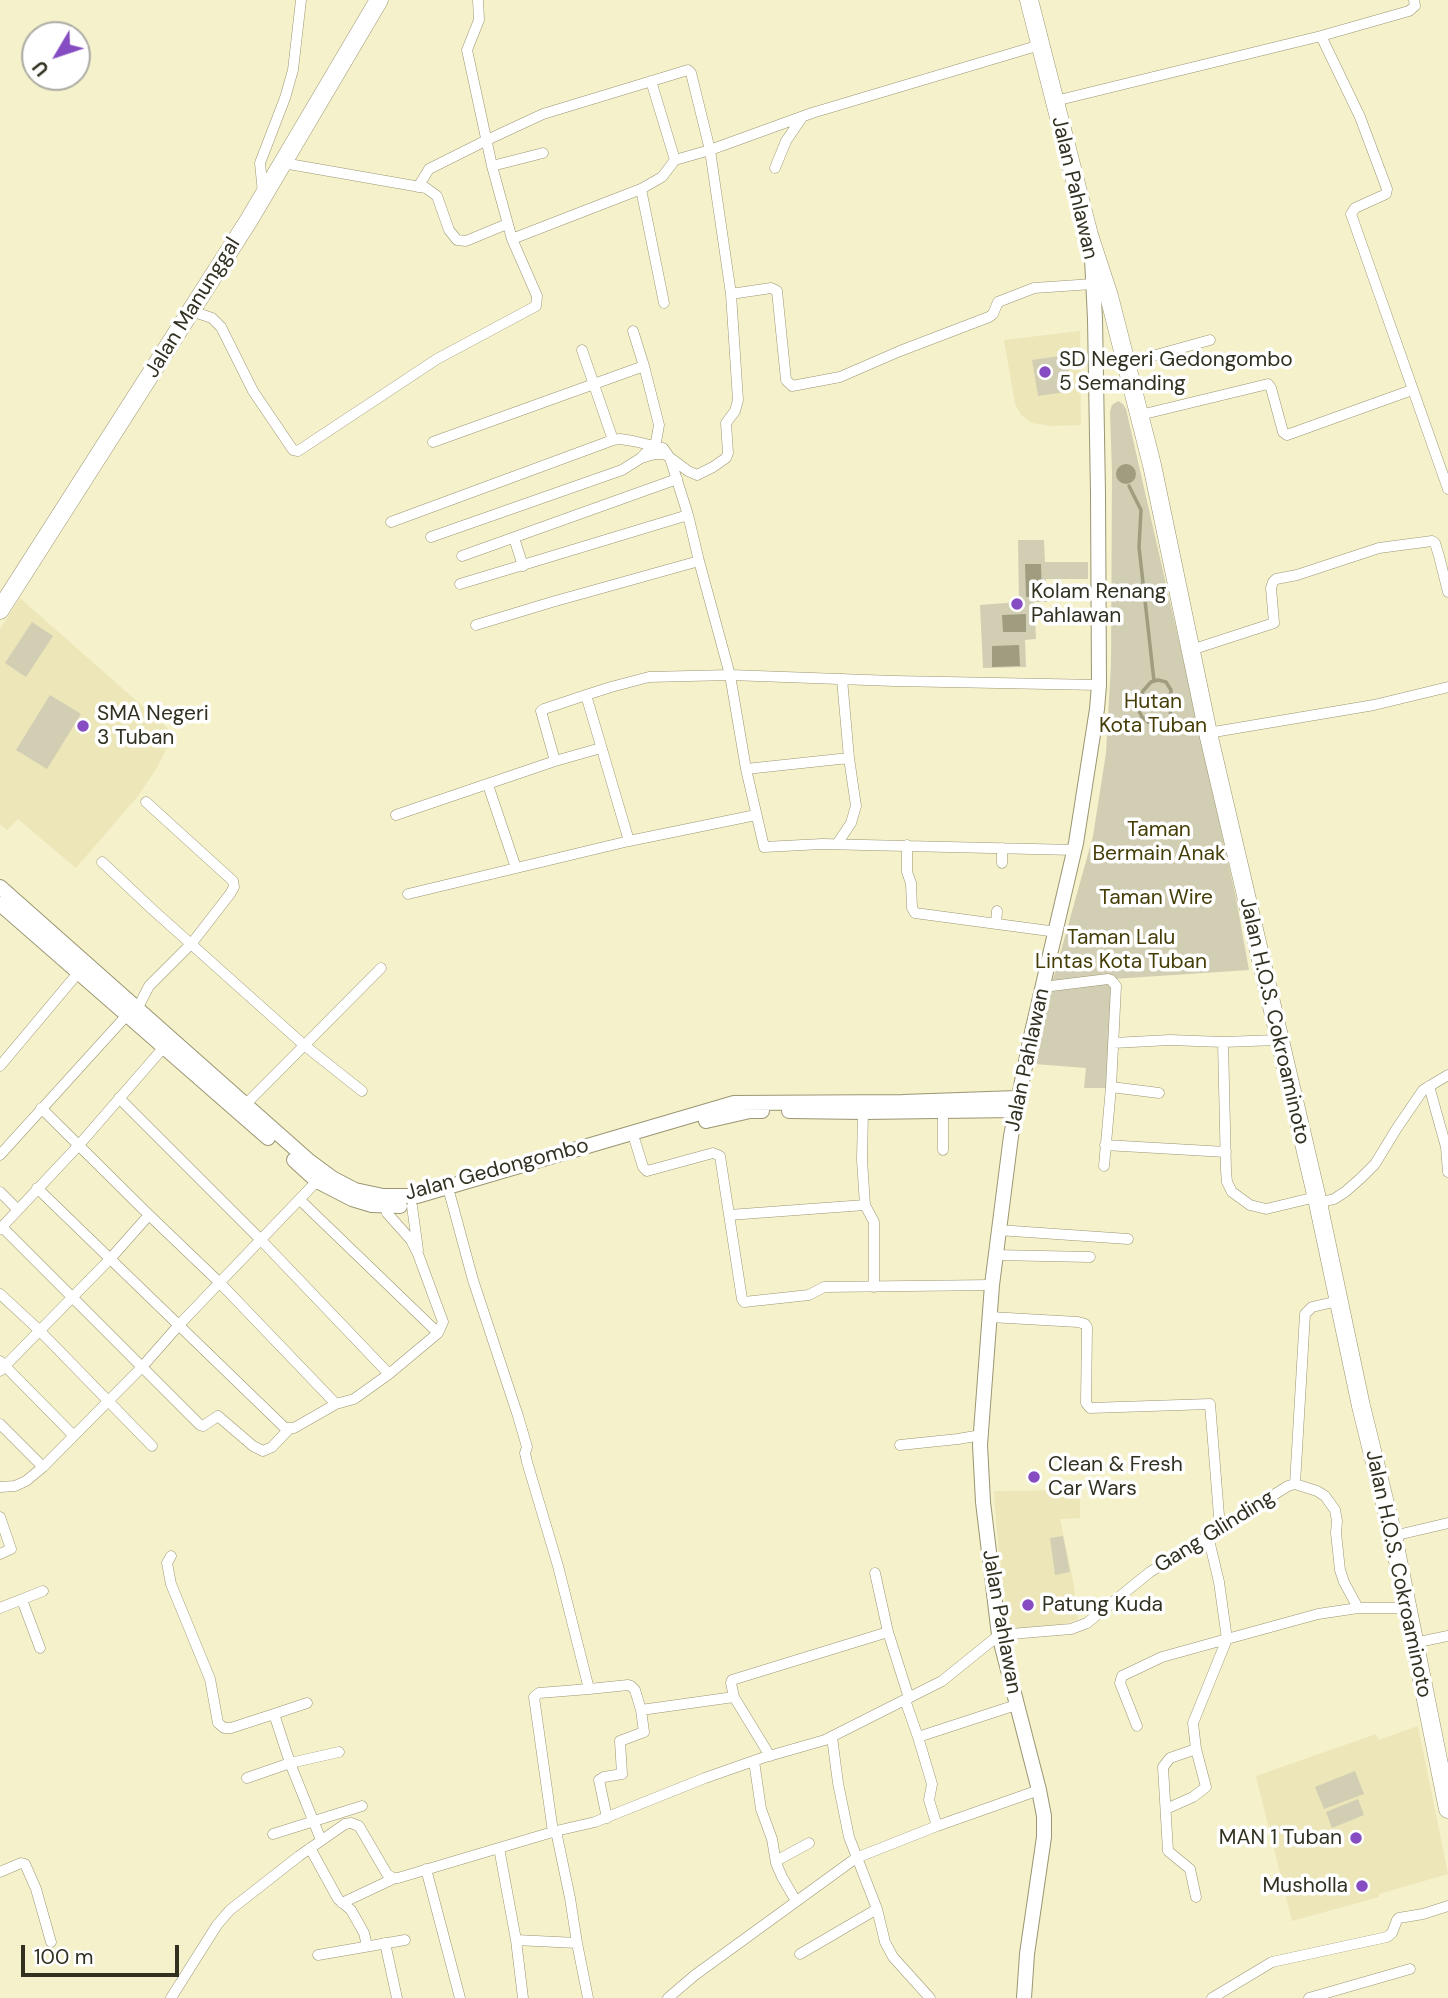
<!DOCTYPE html>
<html>
<head>
<meta charset="utf-8">
<style>
	body { margin:0 }
	#map { position:relative; width:1448px; height:1998px; overflow:hidden; background:#f5f1cb; font-family:"DM Sans",sans-serif }
	canvas { display:block }
	.north { position:absolute; left:21px; top:21px; width:70px; height:70px; box-sizing:border-box; background:#fff; border:2px solid #adaca6; border-radius:50%; rotate:231deg; font-size:19px; font-weight:700; line-height:28px; text-align:center; color:#313021 }
	.north::after { content:''; display:block; margin:auto; width:24px; height:32px; background:#864dc3; clip-path:polygon(50% 0,100% 100%,50% 72%,0 100%) }
	.scale { position:absolute; left:21px; top:1945px; width:158px; height:32px; box-sizing:border-box; border:4px solid #313021; border-top:0; padding-left:9px; font-size:21px; line-height:24px; white-space:nowrap; color:#313021; -webkit-text-stroke:5px #fff; paint-order:stroke }
</style>
</head>
<body>
<div id="map">
<canvas width="1448" height="1998"></canvas>
<div class="north">U</div>
<div class="scale">100 m</div>
</div>
<script>
const g = document.querySelector('canvas').getContext('2d');
g.lineJoin = 'round';
function fill(path, color) {
  g.fillStyle = color;
  g.fill(path, 'evenodd');
}
function shape(rows) {
  const path = new Path2D();
  for (const r of rows) {
    if (r.length === 3) {
      path.moveTo(r[0] + r[2], r[1]);
      path.arc(r[0], r[1], r[2], 0, 2 * Math.PI);
      continue;
    }
    path.moveTo(r[0], r[1]);
    for (let i = 2; i < r.length; i += 2) path.lineTo(r[i], r[i + 1]);
  }
  return path;
}
function strokePath(path, color, width, dash) {
  g.strokeStyle = color;
  g.lineWidth = width;
  g.lineCap = dash ? 'butt' : 'round';
  g.setLineDash(dash || []);
  g.stroke(path);
}
function label(font, color, halo, rows, align = 'center') {
  g.font = font + ' "DM Sans",sans-serif';
  g.lineWidth = 7;
  g.setLineDash([]);
  g.textBaseline = 'middle';
  g.strokeStyle = halo;
  g.fillStyle = color;
  for (const [text, x, y, turn = 0] of rows) {
    g.save();
    g.translate(x, y);
    g.rotate((+turn || 0) * Math.PI / 180);
    g.textAlign = isNaN(turn) ? turn : align;
    if (halo) g.strokeText(text, 0, 0);
    g.fillText(text, 0, 0);
    g.restore();
  }
}
const built = shape([
	[1080,331,1081,425,1051,426,1032,423,1021,415,1015,404,1004,340],
	[20,598,174,734,158,766,138,796,76,868,18,819,7,830,0,824,0,629],
	[1080,1490,1080,1518,1060,1519,1073,1580,1078,1619,1059,1626,1008,1631,996,1522,994,1491],
	[1418,1726,1448,1874,1379,1894,1379,1897,1292,1921,1256,1776,1376,1734,1379,1740]
]);
const green = shape([
	[1066,355,1072,391,1038,396,1032,360],
	[1118,401,1123,404,1126,409,1184,663,1236,898,1249,970,1052,983,1093,836,1106,753,1111,664,1112,472,1110,412,1112,405],
	[1018,540,1044,540,1045,562,1088,562,1088,579,1046,579,1047,602,1034,602,1036,639,1025,640,1026,667,983,668,980,605,1019,602],
	[32,622,53,636,26,677,5,663],
	[50,695,81,714,47,769,16,750],
	[1103,983,1112,985,1110,1088,1084,1088,1086,1068,1035,1064,1051,989],
	[1063,1536,1070,1572,1055,1575,1050,1538],
	[1355,1771,1364,1794,1324,1809,1315,1787],
	[1358,1799,1364,1815,1332,1828,1326,1812]
]);
const water = shape([
	[1126,474,10],
	[1025,564,1041,564,1042,597,1026,597],
	[1026,614,1026,632,1003,632,1002,615],
	[1019,645,1020,666,992,667,992,646]
]);
const stream = shape([
	[1129,486,1141,510,1139,547,1154,681],
	[1158,680,1166,682,1171,690,1170,711,1173,722,1167,727,1148,722,1142,717,1139,711,1139,700,1143,691,1151,682,1158,680]
]);
const street = shape([
	[478,0,479,20,467,50,492,166,512,239],
	[1321,36,1360,117,1387,189,1386,194,1355,208,1351,214,1448,489],
	[651,81,675,160],
	[1055,101,1321,36,1409,11,1415,6,1414,0],
	[283,163,426,188,437,196,449,230,457,240,466,241,507,224],
	[492,166,543,153],
	[775,168,786,141,801,119],
	[418,187,429,169,487,140,543,114,688,70,691,73,710,150,731,294],
	[641,189,664,303],
	[263,193,260,163,285,98,293,70,301,0],
	[191,311,212,318,221,327,253,391,293,450,298,451,437,359,536,306,537,296,512,239,641,189,662,177,675,160,710,150,812,113,1040,45],
	[1127,363,1210,340],
	[1140,415,1268,384,1271,388,1283,432,1287,435,1412,390],
	[613,440,620,439,633,441,663,448,670,458,688,515,699,561,730,675,746,769,764,847,822,844,1075,850],
	[433,442,644,366,633,331],
	[641,458,655,454,665,454,688,471,697,475,713,467,726,458,728,453,726,423,735,411,738,400,731,294,771,288,777,291,786,380,792,386,840,377,900,351,989,317,993,314,998,302,1034,288,1093,284],
	[391,522,613,440,582,350],
	[431,537,622,470,641,458,656,442,659,425,644,366],
	[514,538,523,566],
	[462,556,677,479],
	[460,584,688,515],
	[476,625,552,602,699,561],
	[1191,650,1274,623,1271,588,1273,582,1276,579,1297,575,1379,548,1432,541,1435,543,1439,556,1448,592],
	[1208,733,1374,705,1448,687],
	[555,761,541,711,544,709,586,695],
	[746,769,849,758,842,679],
	[488,785,516,868],
	[396,815,555,761,601,748],
	[629,841,586,695,611,687,649,677,730,675,894,681,1099,685],
	[837,844,851,823,856,806,849,758],
	[907,845,907,872,911,883,912,908,915,913,1057,932],
	[1002,848,1002,863],
	[102,862,153,910,304,1045,362,1091],
	[408,894,629,841,756,815],
	[996,924,997,911],
	[1043,987,1108,979,1111,980,1116,986,1111,1087,1104,1166],
	[135,1013,149,986,192,943,230,894,234,887,233,881,146,802],
	[1223,1042,1226,1171,1227,1182,1232,1192,1250,1205,1266,1209,1316,1197],
	[1113,1043,1170,1040,1223,1042,1278,1040],
	[0,1066,78,973],
	[1429,1086,1446,1147,1448,1172],
	[1111,1087,1159,1093],
	[245,1105,381,968],
	[41,1108,149,1215,220,1283,336,1404],
	[863,1112,862,1160,865,1205,874,1222,874,1287],
	[635,1141,643,1167,647,1171,713,1153,720,1156,742,1299,744,1302,809,1295,824,1287,992,1285],
	[1105,1145,1226,1152],
	[943,1150,943,1111],
	[0,1155,127,1015],
	[37,1188,285,1428,294,1428,336,1404,354,1399,389,1374,261,1240,119,1098],
	[0,1192,18,1210],
	[450,1195,473,1280,518,1416,527,1447,525,1453,527,1462,558,1566,589,1689,628,1685,631,1686,635,1690,641,1710],
	[300,1200,438,1333],
	[383,1200,387,1213,411,1240,418,1254,443,1322,438,1333,389,1374],
	[1318,1203,1334,1199,1345,1192,1361,1178,1375,1164,1397,1128,1423,1090,1448,1075],
	[412,1206,418,1250],
	[729,1215,865,1205],
	[2,1227,200,1425,203,1426,218,1416,253,1446,263,1451,272,1447,289,1429],
	[0,1229,79,1145,164,1047],
	[998,1230,1128,1239],
	[995,1255,1090,1257],
	[0,1294,39,1330,152,1446],
	[990,1317,1078,1322,1085,1324,1087,1327,1086,1403,1090,1408,1210,1404,1220,1528],
	[0,1361,73,1435],
	[0,1371,110,1259,149,1215],
	[0,1424,43,1467],
	[900,1445,958,1439,981,1435],
	[1295,1484,1305,1314,1312,1307,1338,1301],
	[0,1487,15,1486,26,1481,43,1467,142,1367,178,1326,317,1181],
	[0,1517,11,1549,0,1554],
	[1393,1536,1448,1523],
	[171,1556,167,1563,171,1584,210,1679,218,1723,224,1728,231,1728,274,1714,290,1763,321,1840],
	[875,1573,888,1632,909,1698],
	[22,1600,40,1648],
	[0,1608,43,1591],
	[1414,1643,1448,1636],
	[905,1700,918,1737],
	[274,1714,307,1703],
	[1137,1726,1120,1683,1122,1676,1162,1657,1227,1639,1219,1582,1208,1536],
	[832,1737,838,1783,849,1837,877,1909,885,1942,893,1957,930,1998],
	[770,1756,734,1697,731,1683,732,1680,888,1632],
	[754,1761,761,1809,772,1839,776,1863,782,1877,796,1901],
	[247,1778,290,1763,339,1752],
	[1166,1809,1193,1797,1206,1787,1196,1749],
	[607,1818,599,1780,604,1777,622,1774,620,1741,644,1732,641,1710,734,1697],
	[937,1826,929,1800,932,1784,918,1737,1016,1705],
	[556,1831,570,1898,577,1943,588,1998],
	[553,1832,534,1697,539,1693,589,1689],
	[273,1834,362,1806],
	[310,1848,338,1899,351,1910,364,1933,367,1946],
	[499,1848,516,1940,523,1998],
	[776,1861,809,1843],
	[426,1869,460,1998],
	[0,1872,21,1863,25,1864,36,1889,51,1942],
	[1196,1897,1190,1869,1168,1851,1163,1767,1170,1758,1196,1749,1193,1723,1227,1639,1318,1614,1358,1608,1406,1608],
	[342,1903,395,1878],
	[516,1940,577,1943],
	[385,1943,397,1998],
	[800,1954,877,1909],
	[318,1955,405,1940],
	[171,1998,217,1925,230,1910,299,1856,345,1824,351,1823,359,1826,387,1874,393,1878,398,1878,556,1831,595,1822,705,1778,762,1758,825,1740,942,1681,999,1635,1071,1629,1087,1623,1150,1572,1288,1486,1295,1484,1317,1491,1325,1496,1335,1510,1337,1521,1336,1533,1340,1570,1344,1582,1358,1608],
	[668,1998,695,1975,856,1858,937,1826,1039,1790],
	[1212,1998,1272,1962,1387,1937,1392,1933,1397,1920,1399,1918,1423,1914,1448,1906],
	[1309,1998,1410,1969]
]);
const secondary = shape([
	[0,887,309,1161,332,1178,355,1190,383,1196,417,1196,734,1103,903,1102,1017,1098],
	[0,904,268,1138],
	[789,1111,863,1112,1015,1110],
	[706,1121,750,1111,762,1111],
	[294,1160,317,1181,352,1199,372,1205,400,1206],
	[1024,1998,1027,1954,1044,1837,1044,1816,1039,1790,999,1635,983,1502,980,1445,992,1285,1011,1136,1032,1032,1076,843,1097,709,1099,685,1098,494,1095,319,1092,258]
]);
const highway = shape([
	[1029,0,1089,235,1109,296,1152,465,1208,733,1318,1203,1361,1406,1393,1536,1448,1809],
	[0,610,249,220,379,0]
]);
const markers = [
	[1045,372,7,"#864dc3"],
	[1017,604,7,"#864dc3"],
	[83,726,7,"#864dc3"],
	[1034,1477,7,"#864dc3"],
	[1028,1605,7,"#864dc3"],
	[1356,1838,7,"#864dc3"],
	[1362,1886,7,"#864dc3"]
];
const streetNames = [
	["Jalan Pahlawan",1074,188,77],
	["Jalan Manunggal",193,308,-58],
	["Jalan H.O.S. Cokroaminoto",1274,1021,77],
	["Jalan Pahlawan",1028,1060,-78],
	["Jalan Gedongombo",497,1170,-15],
	["Gang Glinding",1215,1532,-32],
	["Jalan H.O.S. Cokroaminoto",1398,1574,78],
	["Jalan Pahlawan",1001,1622,80]
];
const poiNames = [
	["SD Negeri Gedongombo",1059,360],
	["5 Semanding",1059,384],
	["Kolam Renang",1031,592],
	["Pahlawan",1031,616],
	["SMA Negeri",97,714],
	["3 Tuban",97,738],
	["Clean & Fresh",1048,1465],
	["Car Wars",1048,1489],
	["Patung Kuda",1042,1605],
	["MAN 1 Tuban",1342,1838,"right"],
	["Musholla",1348,1886,"right"]
];
const parkNames = [
	["Hutan",1153,702],
	["Kota Tuban",1153,726],
	["Taman",1159,830],
	["Bermain Anak",1159,854],
	["Taman Wire",1156,898],
	["Taman Lalu",1121,938],
	["Lintas Kota Tuban",1121,962]
];
fill(built, '#ece6b9');
fill(green, '#d2ceb3');
fill(water, '#a09c7f');
strokePath(stream, '#a09c7f', 3.5);
strokePath(street, '#9b9673', 11);
strokePath(secondary, '#9b9673', 16);
strokePath(highway, '#9b9673', 19);
strokePath(street, '#fff', 10);
strokePath(secondary, '#fff', 14);
strokePath(highway, '#fff', 18);
for (const [x, y, r, color] of markers) {
  const dot = new Path2D();
  dot.arc(x, y, r, 0, 2 * Math.PI);
  g.fillStyle = color;
  g.fill(dot);
  strokePath(dot, '#fff', 2.5);
}
label('21px', '#313021', '#fff', streetNames);
label('21px', '#313021', '#fff', poiNames, 'left');
label('21px', '#453d06', '#fff', parkNames);
</script>
</body>
</html>
